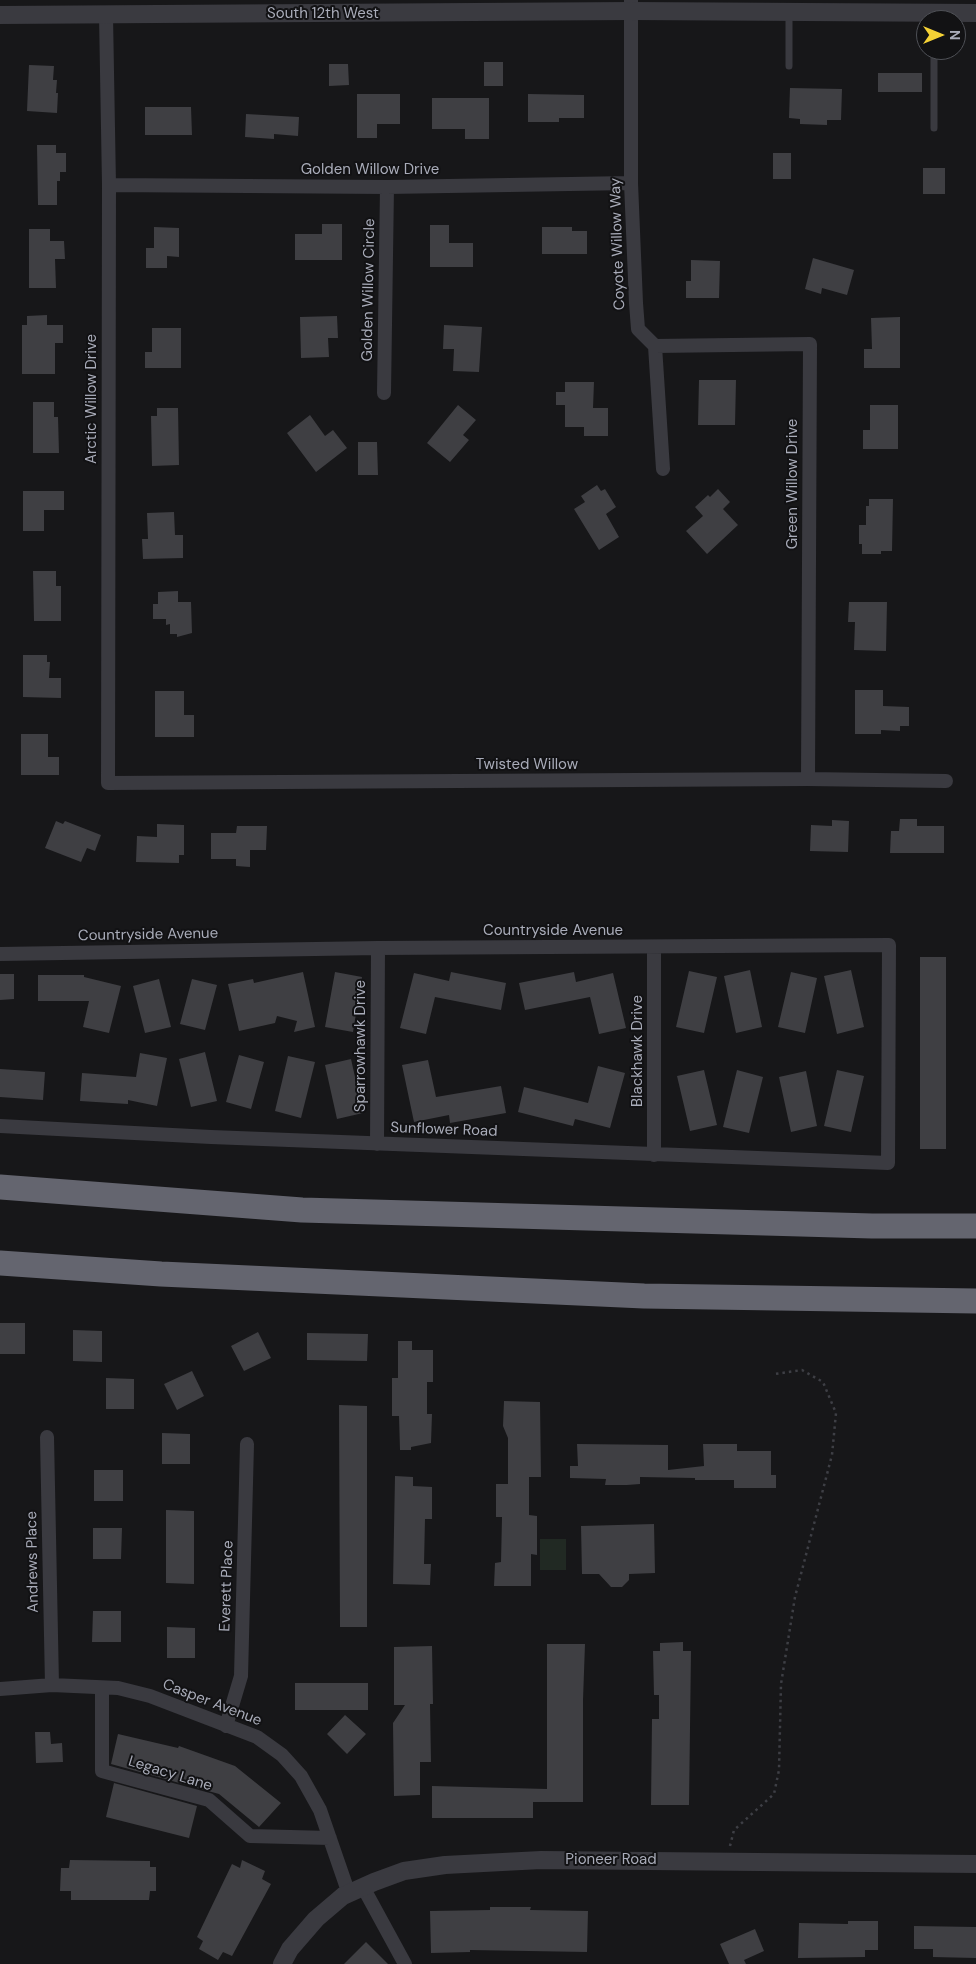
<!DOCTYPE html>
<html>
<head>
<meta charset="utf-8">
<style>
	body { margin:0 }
	#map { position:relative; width:976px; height:1964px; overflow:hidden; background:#171719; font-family:"DM Sans",sans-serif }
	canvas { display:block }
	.north { position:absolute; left:916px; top:10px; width:50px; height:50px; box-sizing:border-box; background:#121214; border:1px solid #4e5056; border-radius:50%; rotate:90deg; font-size:14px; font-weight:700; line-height:20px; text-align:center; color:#a9acb9 }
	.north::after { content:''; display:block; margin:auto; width:18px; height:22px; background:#f4d135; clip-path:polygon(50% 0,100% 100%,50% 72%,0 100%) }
</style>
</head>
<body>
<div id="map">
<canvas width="976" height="1964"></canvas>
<div class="north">N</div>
</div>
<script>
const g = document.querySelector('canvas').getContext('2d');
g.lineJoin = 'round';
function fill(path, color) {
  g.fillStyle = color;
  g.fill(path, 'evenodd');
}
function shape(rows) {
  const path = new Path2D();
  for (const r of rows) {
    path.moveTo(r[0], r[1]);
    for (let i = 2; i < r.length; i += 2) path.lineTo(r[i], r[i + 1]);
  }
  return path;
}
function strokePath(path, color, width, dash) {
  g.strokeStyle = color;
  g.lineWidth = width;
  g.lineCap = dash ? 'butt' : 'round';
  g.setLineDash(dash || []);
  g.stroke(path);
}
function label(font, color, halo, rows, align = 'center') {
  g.font = font + ' "DM Sans",sans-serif';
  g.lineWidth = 4;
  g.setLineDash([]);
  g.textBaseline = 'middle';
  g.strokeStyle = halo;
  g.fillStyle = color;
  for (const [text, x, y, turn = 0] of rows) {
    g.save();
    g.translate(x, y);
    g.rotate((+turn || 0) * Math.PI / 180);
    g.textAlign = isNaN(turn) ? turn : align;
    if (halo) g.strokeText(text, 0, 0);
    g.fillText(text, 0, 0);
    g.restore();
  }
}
const green = shape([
	[540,1539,566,1539,566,1570,540,1570]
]);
const building = shape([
	[484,62,503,62,503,86,484,86],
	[329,64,348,64,349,85,329,86],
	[29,65,54,66,53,80,57,80,56,93,58,93,57,113,27,111],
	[878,73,922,73,922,92,878,92],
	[790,88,842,89,841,120,827,120,827,125,800,124,800,119,789,118],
	[357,94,400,94,400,124,377,124,377,138,357,138],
	[528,94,584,95,584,118,559,118,559,122,528,122],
	[432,98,489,98,489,139,465,139,465,129,432,129],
	[145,107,191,107,192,135,145,135],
	[246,114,299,117,298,136,274,134,274,139,245,137],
	[37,145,56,145,56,153,66,153,66,172,60,172,60,181,57,181,57,205,38,205],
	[773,153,791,153,791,179,773,179],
	[923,168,945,168,945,194,923,194],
	[322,224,342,224,342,260,295,260,295,234,322,234],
	[430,225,449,225,449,243,473,243,473,267,430,267],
	[154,227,179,228,179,257,167,256,167,268,146,268,146,248,154,248],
	[542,227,572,227,572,231,587,231,587,254,542,254],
	[29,229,50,229,50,241,64,241,65,259,55,259,56,288,29,288],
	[813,258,854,270,847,295,822,288,821,294,805,289],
	[691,260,720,261,719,298,686,298,686,281,691,281],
	[47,315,47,325,63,325,63,343,55,343,55,374,22,374,22,325,27,325,27,316],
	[337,316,338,338,328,338,329,357,301,358,300,317],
	[900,317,900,368,864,368,864,349,872,349,871,318],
	[444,325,482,327,479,372,453,371,454,349,443,349],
	[152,328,181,328,181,368,145,368,145,352,152,352],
	[699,380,736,380,735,425,698,425],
	[565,382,594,382,593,408,608,408,608,436,584,436,584,427,565,427,565,405,556,405,556,392,565,392],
	[33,402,54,402,54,417,58,417,59,453,33,453],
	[458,405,476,420,463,435,469,440,450,462,427,443],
	[870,405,898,405,898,449,863,449,863,430,870,430],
	[157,408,178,408,179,465,152,466,151,416,157,416],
	[310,415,325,436,333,430,347,448,316,472,287,433],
	[358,442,377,442,378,475,358,475],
	[597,485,601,491,605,489,616,507,606,514,619,537,599,550,574,509,585,502,581,496],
	[718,489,730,502,723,509,738,525,707,554,686,531,703,516,695,507,708,495,710,497],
	[23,491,64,491,64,510,44,510,44,531,23,531],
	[869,499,893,499,892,551,881,551,881,554,862,554,862,544,859,544,859,525,866,525,866,506,869,506],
	[174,512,175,535,183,535,183,558,143,559,142,539,148,539,147,513],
	[33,571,56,571,56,586,61,586,61,621,34,621],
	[178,591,178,602,191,602,192,633,177,637,177,634,170,634,170,624,166,625,166,619,153,619,153,604,158,604,158,592],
	[849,602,887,602,886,651,854,650,855,622,848,622],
	[23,655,47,655,47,662,50,662,49,678,61,678,61,698,23,697],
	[855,690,883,690,883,706,909,707,909,726,900,726,900,731,881,730,881,734,855,734],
	[155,691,184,691,184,715,194,715,194,737,155,737],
	[21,734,48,734,48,757,59,757,59,775,21,775],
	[900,819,917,819,917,826,944,826,944,853,890,853,891,831,899,831],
	[832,820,849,821,848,852,810,851,811,825,832,826],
	[56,821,63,824,65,821,101,835,95,851,87,848,81,862,45,848],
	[157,824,184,825,184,855,179,855,179,863,136,862,137,836,157,837],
	[237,826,267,826,266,850,250,850,250,867,236,866,236,859,211,859,211,833,236,833],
	[920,957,946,957,946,1149,920,1149],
	[750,970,762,1027,736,1033,724,976],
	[851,970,864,1027,837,1034,824,976],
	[689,971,717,977,704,1033,676,1027],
	[303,972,315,1027,294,1032,297,1021,277,1016,275,1023,239,1031,228,984,253,979,254,983],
	[335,972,362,977,353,1032,325,1027],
	[451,972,506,983,501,1010,435,997,426,1034,400,1028,414,973,449,981],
	[574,972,576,982,613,973,626,1028,599,1034,590,997,525,1010,519,983],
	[791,972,817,978,805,1033,778,1027],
	[0,974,14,974,14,999,0,1000],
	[38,975,84,975,84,977,121,986,109,1033,83,1027,89,1001,38,1001],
	[159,979,171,1027,145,1033,133,986],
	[192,979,217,985,205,1030,180,1024],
	[205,1052,217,1101,191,1107,179,1059],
	[140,1053,167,1058,157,1106,128,1100,128,1104,80,1101,82,1073,136,1077],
	[239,1055,264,1062,251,1109,226,1102],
	[288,1056,315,1062,301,1118,275,1111],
	[351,1059,363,1113,337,1119,325,1065],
	[428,1060,436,1097,501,1086,506,1113,450,1123,449,1115,414,1122,402,1065],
	[598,1066,625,1073,610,1128,575,1119,573,1126,518,1112,524,1087,588,1103],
	[0,1069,45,1072,43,1100,0,1097],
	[704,1070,717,1125,690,1131,677,1076],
	[737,1070,763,1077,749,1133,723,1127],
	[837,1070,864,1076,851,1132,824,1126],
	[806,1071,817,1126,791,1132,779,1077],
	[0,1323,25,1323,25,1354,0,1354],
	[73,1330,102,1331,102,1362,73,1361],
	[258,1332,271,1358,244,1371,231,1346],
	[307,1333,368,1334,367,1361,307,1360],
	[398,1341,412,1341,412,1350,433,1350,433,1382,427,1382,427,1414,432,1414,431,1443,411,1447,411,1450,400,1450,399,1416,392,1416,392,1378,398,1378],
	[192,1371,204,1396,177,1410,164,1384],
	[106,1378,134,1379,134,1409,106,1409],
	[504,1401,540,1402,541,1477,529,1477,529,1515,537,1516,537,1555,531,1554,531,1586,494,1586,495,1563,501,1562,502,1517,496,1517,496,1484,508,1484,508,1438,503,1426],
	[339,1405,367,1406,367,1627,340,1627],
	[162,1433,190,1434,190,1464,162,1464],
	[577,1444,668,1445,668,1470,704,1466,703,1444,737,1444,737,1451,771,1451,771,1475,776,1475,776,1488,734,1488,734,1480,695,1480,695,1478,640,1477,640,1484,627,1485,605,1485,606,1479,570,1478,570,1466,578,1466],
	[94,1470,123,1470,123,1501,94,1501],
	[395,1476,413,1477,413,1486,432,1487,432,1519,425,1519,424,1564,431,1564,430,1585,393,1584],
	[166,1510,194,1511,194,1584,166,1583],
	[654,1524,655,1573,629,1574,629,1580,622,1587,611,1587,599,1574,582,1574,581,1526],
	[93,1528,122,1528,121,1559,93,1559],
	[93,1611,121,1611,121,1642,92,1642],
	[167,1627,195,1628,195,1658,167,1658],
	[683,1642,683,1651,691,1651,689,1805,651,1805,652,1719,659,1719,659,1695,654,1695,653,1651,660,1651,660,1643],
	[547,1644,585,1644,583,1700,583,1802,533,1802,533,1818,432,1818,432,1786,547,1789],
	[432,1646,433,1704,430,1704,431,1762,420,1762,420,1795,394,1796,393,1723,405,1705,394,1705,394,1647],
	[295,1683,368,1683,368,1710,295,1710],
	[345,1715,366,1734,347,1754,327,1734],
	[35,1732,50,1732,51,1744,62,1743,63,1762,36,1763],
	[118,1734,178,1748,179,1746,235,1766,281,1803,259,1827,219,1794,111,1764],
	[114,1783,197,1806,189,1838,106,1817],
	[70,1860,150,1861,150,1867,156,1867,156,1891,150,1891,149,1900,71,1900,71,1891,60,1891,61,1868,69,1868],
	[242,1860,265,1871,262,1879,271,1884,232,1956,223,1952,218,1960,199,1949,203,1941,197,1937,232,1864,240,1868],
	[490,1907,531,1907,530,1910,588,1911,587,1952,470,1950,470,1952,431,1953,430,1911,490,1910],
	[848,1921,878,1921,878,1950,865,1950,865,1957,798,1958,799,1923,848,1924],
	[914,1926,976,1927,976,1958,933,1957,933,1949,914,1949],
	[755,1929,764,1951,744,1960,746,1964,729,1964,720,1944],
	[366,1942,388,1964,344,1964]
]);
const path = shape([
	[730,1846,734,1830,774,1794,779,1770,781,1684,795,1597,832,1455,836,1413,823,1382,802,1370,775,1374]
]);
const service = shape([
	[789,13,789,66],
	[934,50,934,128]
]);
const minor = shape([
	[631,0,631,183,636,303,638,329,655,346,663,469],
	[106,15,109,185,108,783,808,779,946,781],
	[109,185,387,187,631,183],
	[655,346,810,344,808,779],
	[384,393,387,187],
	[0,954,378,948,889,945,888,1163,211,1137,0,1126],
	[377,1144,378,948],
	[654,1155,654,947],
	[47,1437,52,1685],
	[102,1688,102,1771,209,1800,250,1836,330,1838],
	[0,1689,52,1685,118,1688,150,1696,257,1737,282,1755,301,1776,320,1810,349,1894],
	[226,1726,241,1676,247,1444],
	[363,1887,405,1964]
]);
const tertiary = shape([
	[0,15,631,11,976,13],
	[282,1964,290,1949,316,1919,343,1896,374,1882,404,1871,445,1865,541,1860,976,1864]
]);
const motorway = shape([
	[0,1187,302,1210,872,1226,976,1226],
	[0,1263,161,1274,644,1296,976,1301]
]);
const streetNames = [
	["South 12th West",323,14],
	["Golden Willow Drive",370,170],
	["Coyote Willow Way",618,244,-92],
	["Golden Willow Circle",369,290,-89],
	["Arctic Willow Drive",92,399,-90],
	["Green Willow Drive",793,484,-90],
	["Twisted Willow",527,765],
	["Countryside Avenue",553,931],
	["Countryside Avenue",148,935,-1],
	["Sparrowhawk Drive",361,1046,-90],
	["Blackhawk Drive",638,1051,-90],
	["Sunflower Road",444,1130,2],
	["Andrews Place",33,1562,-91],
	["Everett Place",227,1586,-88],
	["Casper Avenue",212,1703,21],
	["Legacy Lane",170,1774,17],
	["Pioneer Road",611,1860]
];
fill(green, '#212923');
fill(building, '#3f3f43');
strokePath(path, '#3e3f45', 2.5, [2.5, 4]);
strokePath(service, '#3a3a40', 7);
strokePath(minor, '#3a3a40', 14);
strokePath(tertiary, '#3a3a40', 18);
strokePath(motorway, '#64656f', 25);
label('15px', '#a9acb9', '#121214', streetNames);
</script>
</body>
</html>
